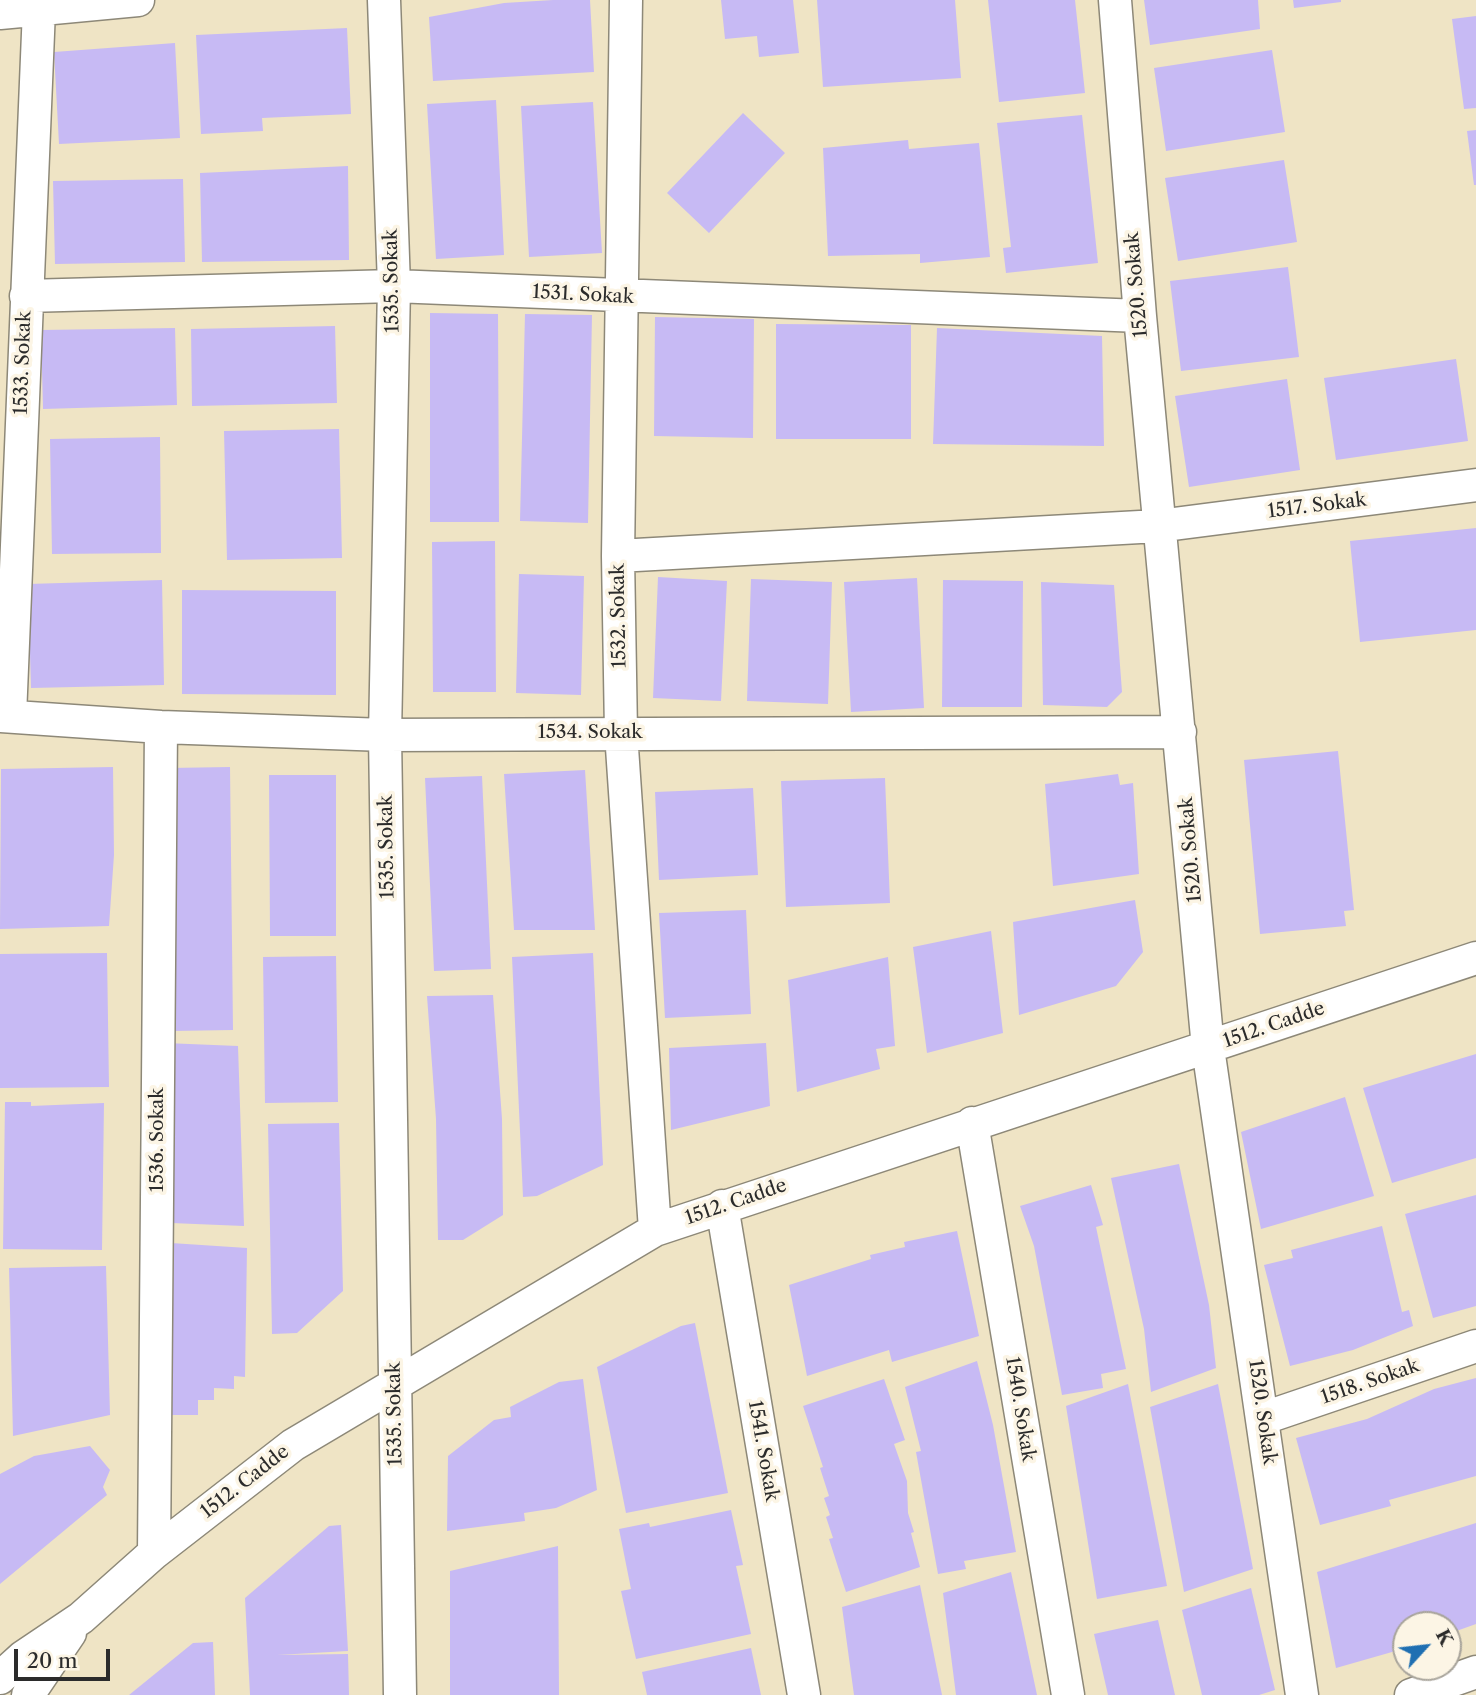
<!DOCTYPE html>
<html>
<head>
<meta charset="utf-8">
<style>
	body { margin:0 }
	#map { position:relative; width:1476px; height:1695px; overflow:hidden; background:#efe4c5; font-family:"Libre Caslon Text",serif }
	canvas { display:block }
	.north { position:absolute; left:1392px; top:1611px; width:70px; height:70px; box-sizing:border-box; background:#fcf5e5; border:2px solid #a8a49b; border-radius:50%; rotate:63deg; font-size:19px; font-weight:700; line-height:28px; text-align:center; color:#2b2b2b }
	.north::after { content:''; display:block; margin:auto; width:24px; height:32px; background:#1f6fb2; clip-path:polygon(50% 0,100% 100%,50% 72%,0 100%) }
	.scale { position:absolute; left:14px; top:1649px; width:96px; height:32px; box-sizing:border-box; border:4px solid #2b2b2b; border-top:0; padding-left:9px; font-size:21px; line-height:24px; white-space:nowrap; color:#2b2b2b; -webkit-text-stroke:5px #fcf5e5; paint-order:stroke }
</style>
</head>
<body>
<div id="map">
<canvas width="1476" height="1695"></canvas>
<div class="north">K</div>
<div class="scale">20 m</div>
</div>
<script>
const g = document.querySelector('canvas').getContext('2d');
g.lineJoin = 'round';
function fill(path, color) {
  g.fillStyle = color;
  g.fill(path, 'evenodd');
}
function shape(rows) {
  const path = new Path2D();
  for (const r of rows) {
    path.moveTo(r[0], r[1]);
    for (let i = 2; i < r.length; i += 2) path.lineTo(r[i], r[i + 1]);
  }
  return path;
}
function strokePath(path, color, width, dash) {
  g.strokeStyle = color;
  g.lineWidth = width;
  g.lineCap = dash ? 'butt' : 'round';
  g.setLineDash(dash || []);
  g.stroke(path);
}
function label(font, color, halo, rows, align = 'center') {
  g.font = font + ' "Libre Caslon Text",serif';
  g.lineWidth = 7;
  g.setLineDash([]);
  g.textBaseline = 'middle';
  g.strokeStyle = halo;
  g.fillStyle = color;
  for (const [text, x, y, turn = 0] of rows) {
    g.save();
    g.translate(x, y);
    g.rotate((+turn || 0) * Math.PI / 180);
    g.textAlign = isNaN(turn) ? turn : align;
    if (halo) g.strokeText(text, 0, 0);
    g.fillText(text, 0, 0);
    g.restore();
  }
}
const building = shape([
	[553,0,590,0,594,72,433,81,429,17,504,3],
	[721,0,793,0,799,53,759,57,757,36,725,39],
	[817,0,955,0,961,78,823,87],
	[988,0,1075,0,1085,93,999,102],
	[1144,0,1258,0,1260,29,1150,45],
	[1293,0,1341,0,1341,2,1294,8],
	[1476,16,1476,108,1464,109,1452,19],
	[347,28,351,114,262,118,263,131,201,134,196,35],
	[175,43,180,138,59,144,54,52],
	[1272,50,1285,132,1166,151,1154,68],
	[496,100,504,255,436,259,427,104],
	[593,102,602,253,529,257,521,106],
	[743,113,785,153,709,233,667,193],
	[1082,115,1098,263,1006,273,1003,248,1011,247,997,123],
	[1476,130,1476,185,1474,185,1467,131],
	[908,140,909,149,979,143,990,257,920,263,920,254,828,256,823,148],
	[1284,160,1297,242,1178,261,1165,178],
	[348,166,349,260,202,262,200,173],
	[183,179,185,262,55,264,53,181],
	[1288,267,1299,357,1181,371,1170,281],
	[430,313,498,314,499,522,430,522],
	[525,314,592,315,588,523,520,521],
	[655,317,754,319,753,438,654,436],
	[776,324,911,325,911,439,776,439],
	[335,326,337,403,192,406,191,329],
	[175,328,177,405,43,409,41,330],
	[937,328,1102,336,1104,446,933,444],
	[1456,359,1468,441,1336,460,1324,378],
	[1287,379,1300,470,1189,487,1175,396],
	[339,429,342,558,227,560,224,431],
	[160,437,161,553,52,554,50,439],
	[1476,528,1476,630,1360,642,1350,541],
	[495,541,496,692,433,692,432,542],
	[519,574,584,576,581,695,516,693],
	[658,577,727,581,721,701,653,698],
	[917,578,924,708,851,712,844,582],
	[751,579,832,582,828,704,747,701],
	[162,580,164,685,31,688,28,584],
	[943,580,1023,581,1022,707,942,707],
	[1041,582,1114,585,1122,692,1107,707,1043,705],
	[182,590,336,591,336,695,182,694],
	[1338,751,1354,910,1344,911,1346,926,1260,934,1244,760],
	[113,767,114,855,109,926,0,929,1,769],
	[230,767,233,1030,172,1031,169,768],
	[585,770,595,930,514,930,504,774],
	[1118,774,1120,785,1133,783,1139,874,1053,886,1045,784],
	[269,775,336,775,336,936,270,936],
	[482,776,491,969,434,971,425,778],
	[885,778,890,903,786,907,781,781],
	[753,788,758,875,659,880,655,792],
	[1135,900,1143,952,1116,986,1019,1015,1013,922],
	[746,910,751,1014,665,1018,659,913],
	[991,931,1003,1033,927,1053,913,947],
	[107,953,109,1087,0,1088,0,954],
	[593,953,603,1165,537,1196,523,1197,512,957],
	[336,956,338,1102,265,1103,263,957],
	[888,957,895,1046,876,1049,880,1069,797,1092,788,980],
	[493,995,502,1119,503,1215,463,1240,438,1240,436,1119,427,996],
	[165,1043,238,1046,244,1226,171,1223],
	[766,1043,770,1106,671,1130,669,1048],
	[1476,1054,1476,1158,1392,1183,1363,1088],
	[1345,1097,1374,1196,1261,1229,1241,1132],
	[5,1102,31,1102,31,1106,104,1103,102,1250,3,1249],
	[339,1123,343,1291,297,1333,272,1334,268,1124],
	[1179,1164,1209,1305,1216,1368,1151,1392,1144,1329,1111,1178],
	[1091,1185,1103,1225,1096,1227,1126,1369,1101,1374,1103,1388,1062,1395,1034,1246,1020,1206],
	[1476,1195,1476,1306,1433,1318,1405,1214],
	[1382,1226,1402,1312,1409,1310,1413,1326,1353,1350,1290,1366,1264,1265,1293,1258,1291,1250],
	[957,1231,979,1336,892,1362,889,1350,807,1376,789,1285,871,1259,870,1255,905,1247,904,1242],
	[171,1243,247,1248,245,1377,234,1376,234,1389,214,1388,214,1400,198,1400,198,1415,169,1415],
	[106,1266,110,1415,13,1436,9,1268],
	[695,1323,728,1493,626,1513,597,1367,681,1326],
	[977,1361,993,1425,1016,1552,964,1561,966,1569,938,1574,916,1452,921,1451,905,1387],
	[1476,1378,1476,1476,1389,1500,1391,1506,1320,1525,1296,1438,1367,1419,1434,1389],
	[583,1379,597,1490,556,1508,524,1513,525,1521,447,1531,448,1456,494,1420,511,1417,510,1407,559,1382],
	[884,1379,905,1440,894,1444,907,1481,908,1513,914,1532,911,1533,920,1567,846,1592,829,1539,833,1538,826,1517,830,1515,824,1498,829,1496,820,1468,823,1467,803,1406],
	[1128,1384,1167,1586,1097,1599,1066,1406],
	[1218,1384,1253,1569,1184,1592,1150,1407],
	[90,1446,110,1470,103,1487,107,1495,0,1584,0,1474,34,1456],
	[731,1510,743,1565,736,1566,751,1634,636,1659,621,1591,631,1589,619,1529,649,1523,650,1527],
	[1476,1523,1476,1624,1448,1634,1448,1625,1406,1625,1406,1648,1336,1668,1317,1572],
	[341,1525,348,1651,277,1655,348,1654,349,1695,250,1695,245,1598,329,1526],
	[558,1546,559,1695,450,1695,450,1571],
	[1011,1572,1037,1695,956,1695,943,1593],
	[920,1585,942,1695,854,1695,842,1607],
	[1251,1588,1275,1690,1259,1695,1202,1695,1182,1610],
	[1158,1620,1175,1695,1108,1695,1094,1634],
	[213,1642,215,1695,129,1695,193,1643],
	[751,1648,761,1695,647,1695,642,1672]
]);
const minor = shape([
	[384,0,394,286,385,735,400,1695],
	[626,0,618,556,621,733,655,1230],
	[1115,0,1140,316,1208,1048,1302,1695],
	[0,13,138,0],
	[26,296,394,286,1140,316],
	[618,556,1158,526,1476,485],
	[0,716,161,727,385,735,1180,732],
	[10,716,39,9],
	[972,1123,1068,1695],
	[722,1206,804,1695],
	[1264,1418,1476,1346],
	[154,1553,161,727],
	[0,1678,23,1657,81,1618,154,1553,293,1445,655,1230,1476,958],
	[28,1695,70,1633],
	[1411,1695,1476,1672]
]);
const streetNames = [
	["1535. Sokak",392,281,-91],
	["1520. Sokak",1137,285,-95],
	["1531. Sokak",583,295,3],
	["1533. Sokak",23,363,-88],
	["1517. Sokak",1317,506,-7],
	["1532. Sokak",619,616,-91],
	["1534. Sokak",590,733],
	["1535. Sokak",387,847,-91],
	["1520. Sokak",1191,850,-95],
	["1512. Cadde",1274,1025,-19],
	["1536. Sokak",158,1140,-90],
	["1512. Cadde",736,1202,-19],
	["1518. Sokak",1370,1382,-19],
	["1540. Sokak",1020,1409,81],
	["1520. Sokak",1262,1412,82],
	["1535. Sokak",395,1414,-91],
	["1541. Sokak",763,1451,80],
	["1512. Cadde",245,1482,-38]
];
fill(building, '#c7baf4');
strokePath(minor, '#8d8878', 35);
strokePath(minor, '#fff', 32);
label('19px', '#2b2b2b', '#fcf5e5', streetNames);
</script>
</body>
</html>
